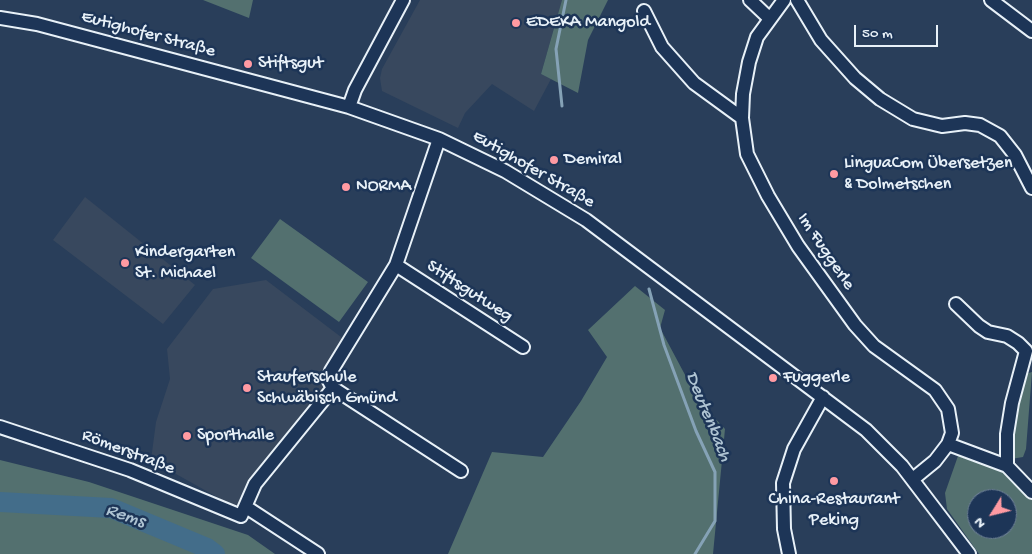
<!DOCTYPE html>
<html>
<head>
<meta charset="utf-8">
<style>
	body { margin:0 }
	#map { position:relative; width:1032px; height:554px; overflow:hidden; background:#293e5a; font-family:"Gochi Hand",sans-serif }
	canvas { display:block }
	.north { position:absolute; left:967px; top:489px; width:50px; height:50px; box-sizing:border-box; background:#1d3557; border:1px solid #6e8097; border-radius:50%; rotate:234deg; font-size:14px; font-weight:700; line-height:20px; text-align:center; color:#e8f1f8 }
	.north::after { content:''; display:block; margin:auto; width:18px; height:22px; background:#ff9aa2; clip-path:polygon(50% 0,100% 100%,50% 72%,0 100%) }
	.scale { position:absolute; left:854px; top:25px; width:84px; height:22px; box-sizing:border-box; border:2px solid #e8f1f8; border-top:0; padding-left:6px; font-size:15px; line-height:18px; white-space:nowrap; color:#e8f1f8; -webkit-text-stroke:4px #1d3557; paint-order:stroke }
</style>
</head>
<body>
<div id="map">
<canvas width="1032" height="554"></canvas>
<div class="north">N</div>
<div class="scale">50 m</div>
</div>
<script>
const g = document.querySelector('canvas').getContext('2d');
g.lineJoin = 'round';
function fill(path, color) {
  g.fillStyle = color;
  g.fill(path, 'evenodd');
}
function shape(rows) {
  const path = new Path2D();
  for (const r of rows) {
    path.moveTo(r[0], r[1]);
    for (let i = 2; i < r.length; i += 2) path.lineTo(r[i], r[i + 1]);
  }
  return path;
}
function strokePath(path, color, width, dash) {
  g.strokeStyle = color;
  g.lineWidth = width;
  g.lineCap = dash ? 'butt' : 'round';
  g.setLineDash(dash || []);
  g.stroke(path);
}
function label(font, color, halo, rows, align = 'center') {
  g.font = font + ' "Gochi Hand",sans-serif';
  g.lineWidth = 5;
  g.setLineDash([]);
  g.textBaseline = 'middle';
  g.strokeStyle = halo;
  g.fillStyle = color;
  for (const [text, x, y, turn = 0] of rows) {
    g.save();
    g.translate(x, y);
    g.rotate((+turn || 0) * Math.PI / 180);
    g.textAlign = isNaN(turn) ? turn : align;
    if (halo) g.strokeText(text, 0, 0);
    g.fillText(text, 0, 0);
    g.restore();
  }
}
const built = shape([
	[420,0,562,0,541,74,551,79,534,111,492,84,465,113,458,128,382,91,380,78,382,69],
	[85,197,195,285,163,324,53,240],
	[266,280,345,340,324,398,235,507,151,460,156,422,170,379,167,349,213,289]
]);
const green = shape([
	[203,0,253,0,249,18],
	[562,0,608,0,588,40,578,93,541,74],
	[280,219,368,282,339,322,251,258],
	[635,286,665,310,660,328,699,401,725,429,713,554,448,554,492,452,543,457,581,401,607,357,588,330],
	[1032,372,1026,449,1023,457,1011,459,1012,427,1022,375],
	[958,456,989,461,1009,471,1032,495,1032,554,979,554,947,509,945,493],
	[977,499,1007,499,1007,529,977,529],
	[0,460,89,482,248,535,275,554,0,554]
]);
const stream = shape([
	[562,106,556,49,566,0],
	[649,289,664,345,696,431,715,472,715,521,695,554]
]);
const river = shape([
	[0,502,111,508,207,548,215,554]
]);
const minor = shape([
	[750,0,769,18],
	[784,0,757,37,749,62,743,94,742,118,747,154,768,196,798,246,855,325,874,346,935,390,948,409,952,433,948,444,935,461,913,479],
	[797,0,821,40,855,78,880,99,913,119,942,126,965,123,980,125,1000,136,1015,155,1032,188],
	[991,0,1032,31],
	[644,11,662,47,694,83,742,118],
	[0,18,37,24,349,107,439,139,505,171,586,220,866,430,902,466,969,554],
	[349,107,355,90,403,0],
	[396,265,523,347],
	[956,304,979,326,988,332,1007,336,1018,343,1026,351,1012,403,1007,434,1007,466],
	[333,388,328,379,331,371,396,265,439,139],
	[0,427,130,470,241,516,255,484,333,388,461,471],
	[948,444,1007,466,1032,492],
	[246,507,318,554],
	[789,554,784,529,783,483,794,449,823,397]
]);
const markers = [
	[516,23,5,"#ff9aa2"],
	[248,64,5,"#ff9aa2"],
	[554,160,5,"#ff9aa2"],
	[834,174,5,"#ff9aa2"],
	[346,187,5,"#ff9aa2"],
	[125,263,5,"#ff9aa2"],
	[773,378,5,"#ff9aa2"],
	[247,388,5,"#ff9aa2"],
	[187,436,5,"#ff9aa2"],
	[834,481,5,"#ff9aa2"]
];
const poiNames = [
	["EDEKA Mangold",526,23],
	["Stiftsgut",258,64],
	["Demiral",564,160],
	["LinguaCom Übersetzen",844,164],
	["& Dolmetschen",844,185],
	["NORMA",356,187],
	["Kindergarten",135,253],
	["St. Michael",135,274],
	["Stauferschule",257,378],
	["Schwäbisch Gmünd",257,399],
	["Fuggerle",783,378],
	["Sporthalle",197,436],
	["China-Restaurant",834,500,"center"],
	["Peking",834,521,"center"]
];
const streetNames = [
	["Eutighofer Straße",148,35,15],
	["Eutighofer Straße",533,170,30],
	["Im Fuggerle",825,252,56],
	["Stiftsgutweg",469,292,33],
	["Römerstraße",128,453,21]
];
const waterNames = [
	["Deutenbach",707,417,68],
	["Rems",125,517,19]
];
fill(built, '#38485e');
fill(green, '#53706f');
strokePath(stream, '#85a2b6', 3);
strokePath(river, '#436d8a', 20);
strokePath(minor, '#e8f1f8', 16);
strokePath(minor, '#1d3557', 12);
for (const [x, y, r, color] of markers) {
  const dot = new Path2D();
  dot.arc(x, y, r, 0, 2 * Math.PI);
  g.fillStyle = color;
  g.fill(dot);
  strokePath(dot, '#1d3557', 2);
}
label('18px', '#e8f1f8', '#1d3557', poiNames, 'left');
label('18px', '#e8f1f8', '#1d3557', streetNames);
label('italic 19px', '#aec3d2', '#1d3557', waterNames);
</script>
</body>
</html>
